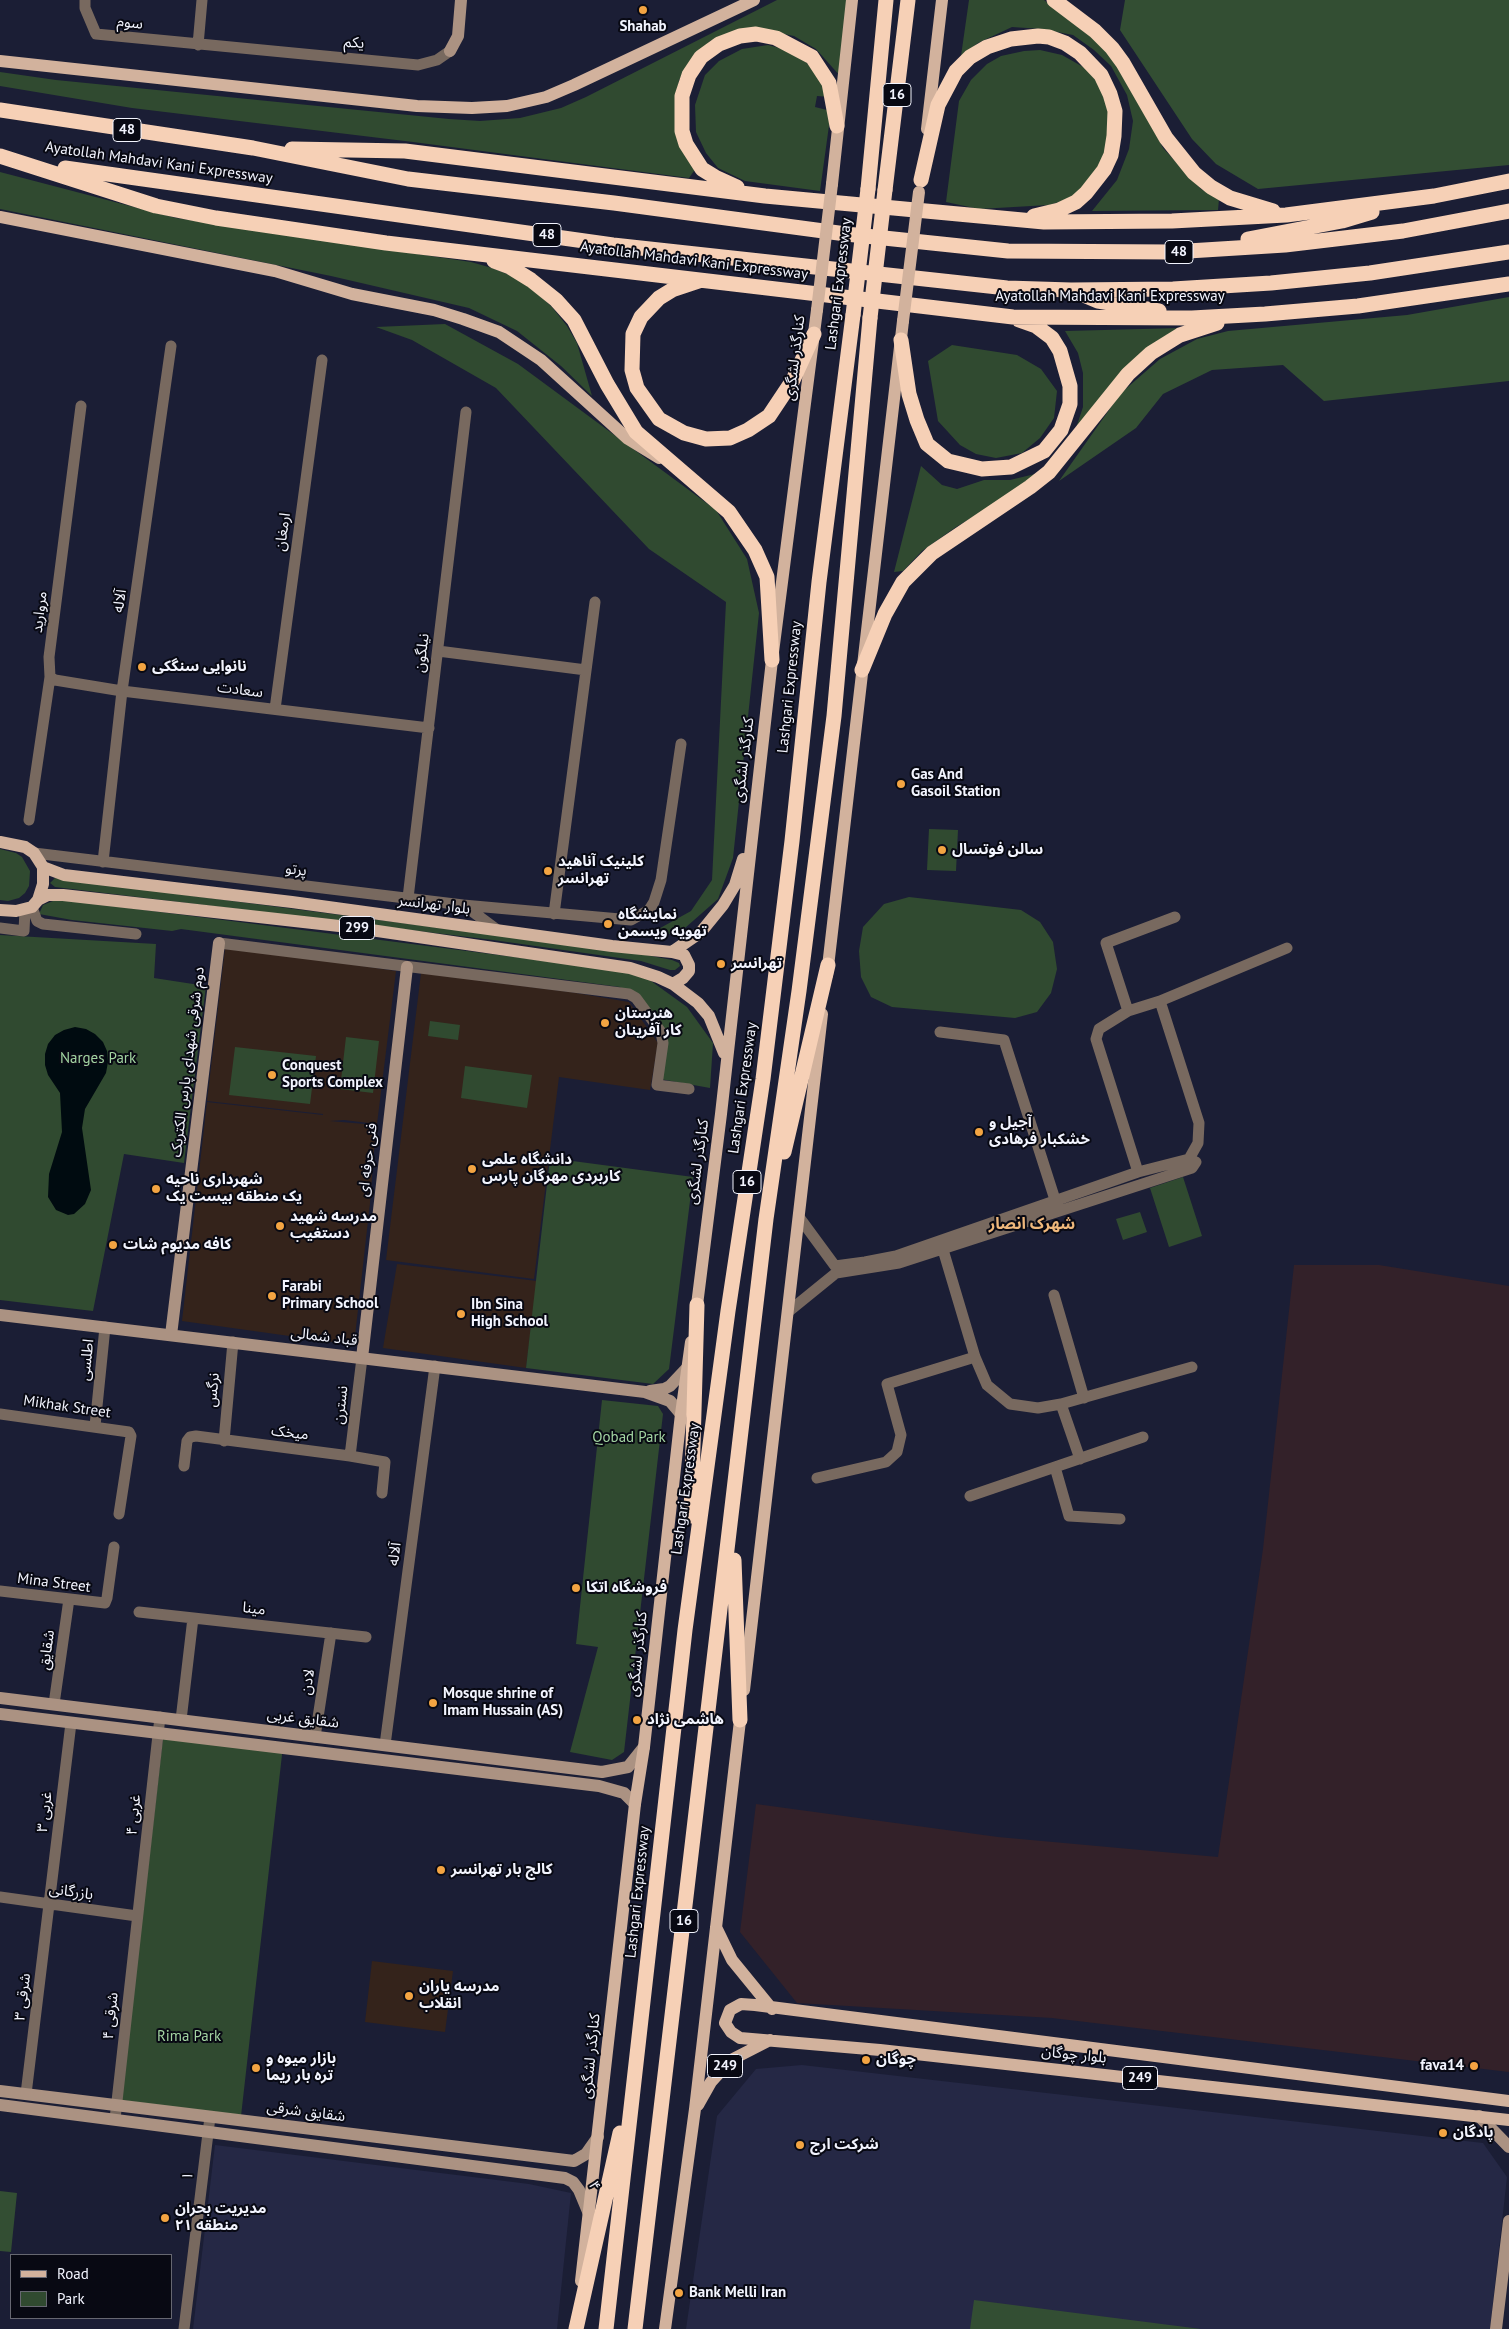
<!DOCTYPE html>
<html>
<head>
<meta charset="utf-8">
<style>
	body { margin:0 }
	#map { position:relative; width:1509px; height:2329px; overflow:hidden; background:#1b1e35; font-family:"PT Sans",sans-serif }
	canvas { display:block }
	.legend { position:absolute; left:10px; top:2254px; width:162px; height:65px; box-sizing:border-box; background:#080913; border:1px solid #666771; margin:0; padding:6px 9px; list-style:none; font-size:15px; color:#f2f4fe }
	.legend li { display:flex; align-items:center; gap:10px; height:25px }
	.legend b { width:25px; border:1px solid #666771 }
</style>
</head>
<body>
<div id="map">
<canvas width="1509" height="2329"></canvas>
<ul class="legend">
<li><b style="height:6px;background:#d2b29d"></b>Road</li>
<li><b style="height:14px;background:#304a30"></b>Park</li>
</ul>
</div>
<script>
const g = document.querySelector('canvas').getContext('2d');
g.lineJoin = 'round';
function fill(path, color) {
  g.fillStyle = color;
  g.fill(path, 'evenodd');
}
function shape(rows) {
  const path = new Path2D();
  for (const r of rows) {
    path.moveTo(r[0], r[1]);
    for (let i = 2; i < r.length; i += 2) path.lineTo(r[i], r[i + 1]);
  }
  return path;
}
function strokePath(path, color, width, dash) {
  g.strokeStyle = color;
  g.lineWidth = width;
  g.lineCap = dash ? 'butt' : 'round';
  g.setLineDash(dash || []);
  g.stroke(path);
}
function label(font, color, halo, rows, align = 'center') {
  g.font = font + ' "PT Sans","Noto Sans Arabic",sans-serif';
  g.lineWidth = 4;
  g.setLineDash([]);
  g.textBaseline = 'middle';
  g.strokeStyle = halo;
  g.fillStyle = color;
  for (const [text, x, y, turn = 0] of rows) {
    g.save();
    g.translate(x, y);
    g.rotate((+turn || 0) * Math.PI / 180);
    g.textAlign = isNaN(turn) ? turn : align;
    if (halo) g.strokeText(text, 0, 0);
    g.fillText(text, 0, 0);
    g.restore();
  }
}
const commercial = shape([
	[1294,1265,1379,1265,1509,1286,1509,2072,1052,2018,797,2003,740,1932,756,1804,998,1837,1218,1857,1263,1549]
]);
const built = shape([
	[802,2065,1483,2143,1507,2177,1490,2329,686,2329,717,2116,756,2069],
	[215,2145,529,2184,571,2193,557,2329,193,2329]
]);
const education = shape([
	[225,949,315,959,396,971,377,1124,344,1120,330,1121,376,1125,370,1203,354,1345,182,1321,207,1102,323,1115,323,1117,323,1114,207,1101],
	[421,973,570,992,629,1002,658,1043,650,1090,559,1077,534,1279,386,1260],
	[397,1264,537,1281,526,1368,383,1348],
	[372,1961,453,1971,445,2032,365,2022]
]);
const green = shape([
	[777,0,850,0,841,77,816,49,794,36,759,29,734,34,710,41,679,80,676,116,696,168,689,178,413,142,132,108,0,86,0,72,56,80,449,119,480,121,520,118,561,108,586,97],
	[969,0,1044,0,1102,45,1127,76,1163,148,1201,189,1219,199,1218,210,1092,211,1117,180,1129,149,1133,121,1127,95,1111,66,1094,50,1073,35,1042,29,1012,27,978,43,961,56],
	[768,45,787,50,806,62,819,76,830,97,817,96,815,107,831,111,820,191,745,181,718,168,706,153,696,132,695,105,705,75,719,61,742,49],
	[1040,50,1062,55,1085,68,1102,86,1110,113,1109,141,1095,177,1076,197,1049,205,979,209,946,202,959,101,971,80,987,64,1001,56,1024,51],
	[0,172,176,218,471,262,492,268,512,276,534,290,552,307,567,326,577,343,592,396,561,366,517,331,469,308,331,276,0,209],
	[445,324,518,364,716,510,747,559,759,613,733,858,718,899,677,935,653,932,691,911,712,880,726,602,649,549,496,388,412,340,376,327],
	[1181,328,1074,434,1083,407,1083,373,1078,353,1065,331],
	[952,345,1017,355,1041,369,1057,391,1054,418,1040,438,1022,453,996,458,976,454,960,445,938,421,928,361],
	[921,466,942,485,957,489,984,480,1010,480,1035,474,1015,492,956,527,922,551,903,571,894,572],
	[929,829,958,830,956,871,927,870],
	[0,849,16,853,22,857,30,871,29,886,25,893,19,898,8,901,0,900],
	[55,878,641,954,672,960,679,963,680,966,675,970,670,970,641,961,493,940,55,887,50,883],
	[909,897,1021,910,1040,922,1053,942,1057,969,1051,993,1037,1012,1015,1018,892,1007,871,997,861,977,859,951,863,927,884,904],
	[58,899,640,973,687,1007,713,1043,710,1088,660,1079,665,1042,620,987,181,929,172,931,72,920,39,914,43,905],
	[0,935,156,944,154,978,206,986,184,1163,124,1154,93,1311,0,1300],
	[430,1021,460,1025,458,1040,428,1036],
	[346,1037,379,1041,373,1093,340,1089],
	[235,1047,316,1056,310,1104,229,1095],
	[465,1066,532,1075,527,1108,461,1098],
	[550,1158,693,1177,669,1369,653,1384,526,1368],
	[1183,1177,1202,1236,1169,1247,1150,1188],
	[1140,1212,1147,1232,1123,1240,1116,1219],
	[602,1400,658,1406,663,1414,624,1752,612,1760,570,1752,598,1647,576,1644],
	[164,1729,283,1746,241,2116,121,2100]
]);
const forest = shape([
	[1125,0,1509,0,1509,165,1258,189,1216,164,1192,139,1120,30],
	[1509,297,1509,381,1324,401,1283,365,1212,370,1163,394,1136,428,1059,481,1121,393,1160,359,1197,339,1228,331,1407,315],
	[0,2191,17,2193,11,2252,0,2251],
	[974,2300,1201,2329,970,2329]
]);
const water = shape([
	[75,1027,86,1029,95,1034,103,1042,107,1051,108,1062,106,1073,85,1109,82,1128,91,1190,85,1204,74,1214,68,1215,56,1210,48,1197,49,1174,62,1132,60,1093,48,1075,45,1065,45,1054,48,1044,55,1035,64,1030]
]);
const street = shape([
	[85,0,85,8,96,34,418,65,437,60,450,51],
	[198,45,202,0],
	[438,651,586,670],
	[50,677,55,680,122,691,429,728],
	[275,709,322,360],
	[29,820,50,677,49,657,81,406],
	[34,853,463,905,631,920,649,910,654,902,661,880,681,744],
	[103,862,122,691,171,346],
	[408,898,466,412],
	[465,906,496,929],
	[32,907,37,921,43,924,136,934],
	[554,914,595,602],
	[0,928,24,931,25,910],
	[219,943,629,994,636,998,661,1032,663,1043,657,1085,689,1089],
	[1160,1001,1199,1123,1198,1143,1189,1159],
	[1128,1011,1106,943,1175,917],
	[940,1032,1004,1040,1058,1209],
	[1138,1172,1096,1039,1099,1029,1128,1011,1160,1001,1287,948],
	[941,1243,975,1357,987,1385,1010,1404,1038,1408,1061,1404,1192,1367],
	[1054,1295,1084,1398],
	[788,1312,836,1273,899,1263,1192,1168,1196,1162,1189,1159,1138,1172,896,1256,865,1262,835,1266,799,1217],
	[1061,1404,1080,1459],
	[0,1414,129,1432,131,1436,119,1514],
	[95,1426,105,1327],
	[224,1441,233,1342],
	[350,1456,362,1358],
	[184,1466,187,1441,190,1437,196,1436,350,1456,385,1462,382,1493],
	[1055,1467,1069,1516,1120,1519],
	[817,1478,886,1462,897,1452,901,1435,887,1384,975,1357],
	[970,1496,1143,1437],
	[0,1591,105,1603,107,1598,114,1547],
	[139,1612,366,1637],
	[54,1704,69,1599],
	[181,1720,193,1618],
	[315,1737,331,1633],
	[385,1745,435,1366],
	[0,1897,137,1916],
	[26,2094,71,1723],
	[115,2119,160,1717],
	[184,2329,210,2117]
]);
const secondary = shape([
	[450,51,458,36,461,0],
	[0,1315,645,1392,670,1401,681,1414],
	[171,1335,219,943],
	[362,1358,407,967],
	[650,1391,664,1389,670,1386,686,1369],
	[0,1698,602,1772,628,1767,644,1747],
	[0,1714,599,1786,624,1793,635,1804],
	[0,2091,574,2161,586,2154,598,2137],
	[0,2105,565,2178,573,2182,579,2190,589,2214],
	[1479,2116,1509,2147],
	[1496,2329,1509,2221]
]);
const primary = shape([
	[0,61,417,106,472,108,507,106,546,97,574,85,754,0],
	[927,129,942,0],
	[832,184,852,0],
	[0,217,275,271,352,294,434,310,463,319,499,332,541,360,628,439,659,458],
	[0,842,25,847,34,853,43,867,43,884,38,900,32,907,16,911,0,910],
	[43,867,64,875,292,902,612,946,672,952,684,955,689,965,689,971,683,978,673,984],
	[38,900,48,895,63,895,357,928,630,968,658,977,673,984,698,1003,709,1016,724,1053],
	[672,952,701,932,723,905,735,885,743,859],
	[827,975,903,321],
	[696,1313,721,1114,772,660,817,310],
	[744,1690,822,1014],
	[716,1927,732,1960,772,2009],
	[1509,2101,755,2005,741,2004,730,2010,725,2023,731,2032,740,2038,880,2050,1509,2120],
	[698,2105,711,2082,731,2060,770,2040],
	[581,2281,635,1804,644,1747,681,1414,691,1342],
	[665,2329,695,2109,741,1712]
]);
const highway = shape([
	[1054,0,1095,31,1112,48,1123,63,1166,138,1194,173,1211,187,1230,198,1273,211],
	[0,110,253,148,408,179,614,203,846,234,1008,251,1172,252,1285,245,1403,231,1509,211],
	[292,149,405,151,765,196,1044,222,1172,221,1286,215,1434,196,1509,181],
	[0,156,156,206,216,218,386,243,1013,317,1192,318,1265,314,1358,306,1509,284],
	[65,168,613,245,1007,288,1071,290,1173,289,1271,283,1370,273,1509,252],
	[921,180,938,105,956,71,970,57,987,47,1011,39,1038,36,1049,37,1065,43,1080,53,1101,75,1110,94,1115,111,1114,136,1111,155,1104,170,1086,193,1076,202,1059,210,1034,216],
	[737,187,715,177,702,169,686,144,682,131,682,96,689,75,701,57,719,44,740,36,756,34,776,38,812,57,829,83,837,126],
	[868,189,886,0],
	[885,190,908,0],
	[1248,239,1342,221,1372,212],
	[494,261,510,267,531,280,556,300,574,320,607,384,636,432,729,512,755,550,767,577,772,660],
	[699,281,672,290,659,298,641,317,633,334,632,370,637,388,659,419,684,433,706,439,730,438,748,430,769,416,793,380,814,334],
	[1079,293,1098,301,1159,311],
	[901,340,909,394,917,420,927,444,948,461,982,469,1011,467,1044,451,1061,430,1070,404,1070,386,1060,351,1052,338,1036,326,1019,320],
	[862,670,885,614,903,582,932,553,1030,487,1049,472,1128,374,1151,353,1180,335,1217,323],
	[784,1152,828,965],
	[691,1516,697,1305],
	[734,1560,740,1720],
	[576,2329,620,2133],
	[606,2329,685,1630,728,1311,763,1079,792,841,819,582,853,315],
	[635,2329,766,1219,799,991,834,716,870,318]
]);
const primaryBridge = shape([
	[817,310,832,184],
	[903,321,919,192]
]);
const highwayBridge = shape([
	[853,315,868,189],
	[870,318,885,190]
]);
const markers = [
	[643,10,5,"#f3a442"],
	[142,667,5,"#f3a442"],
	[901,784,5,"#f3a442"],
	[942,850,5,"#f3a442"],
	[548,871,5,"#f3a442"],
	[608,924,5,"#f3a442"],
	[721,964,5,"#f3a442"],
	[605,1023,5,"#f3a442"],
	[272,1075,5,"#f3a442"],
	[979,1132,5,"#f3a442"],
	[472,1169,5,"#f3a442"],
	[156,1189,5,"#f3a442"],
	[280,1226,5,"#f3a442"],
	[113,1245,5,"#f3a442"],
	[272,1296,5,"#f3a442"],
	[461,1314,5,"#f3a442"],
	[576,1588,5,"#f3a442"],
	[433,1703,5,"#f3a442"],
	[637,1720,5,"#f3a442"],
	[441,1870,5,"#f3a442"],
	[409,1996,5,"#f3a442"],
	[866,2060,5,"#f3a442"],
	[1474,2066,5,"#f3a442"],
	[256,2068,5,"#f3a442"],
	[1443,2133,5,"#f3a442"],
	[800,2145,5,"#f3a442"],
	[165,2218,5,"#f3a442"],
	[679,2293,5,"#f3a442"]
];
const shields = [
	[897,95,28],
	[127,130,28],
	[547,235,28],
	[1179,252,28],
	[357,928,35],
	[747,1182,28],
	[684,1921,28],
	[725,2066,35],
	[1140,2078,35]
];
const shieldNames = [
	["16",897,95],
	["48",127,130],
	["48",547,235],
	["48",1179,252],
	["299",357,928],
	["16",747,1182],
	["16",684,1921],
	["249",725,2066],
	["249",1140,2078]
];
const streetNames = [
	["سوم",130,23,6],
	["یکم",354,43,5],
	["Ayatollah Mahdavi Kani Expressway",159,163,8],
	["Ayatollah Mahdavi Kani Expressway",694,261,7],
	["Lashgari Expressway",839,284,-83],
	["Ayatollah Mahdavi Kani Expressway",1110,297],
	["کنارگذر لشگری",795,358,-83],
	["ارمغان",283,532,-82],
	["آلاله",120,601,-82],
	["مروارید",40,612,-83],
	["نیلگون",422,653,-83],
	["Lashgari Expressway",790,687,-84],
	["سعادت",240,690,7],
	["کنارگذر لشگری",744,760,-83],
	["پرتو",296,870,7],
	["بلوار تهرانسر",434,905,7],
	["دوم شرقی شهدای پارس الکتریک",188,1062,-83],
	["Lashgari Expressway",743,1088,-82],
	["فنی حرفه ای",368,1160,-83],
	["کنارگذر لشگری",698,1162,-82],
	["قباد شمالی",324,1337,7],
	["اطلسی",87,1360,-84],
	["نرگس",213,1390,-85],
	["نسترن",341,1405,-83],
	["Mikhak Street",67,1407,8],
	["میخک",290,1433,7],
	["Lashgari Expressway",686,1489,-82],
	["آلاله",395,1554,-83],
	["Mina Street",54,1583,7],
	["مینا",254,1609,6],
	["شقایق",47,1650,-82],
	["کنارگذر لشگری",638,1654,-84],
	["لادن",308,1682,-81],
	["شقایق غربی",303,1719,7],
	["۳ غربی",45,1812,-83],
	["۴ غربی",134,1815,-84],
	["بازرگانی",71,1892,8],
	["Lashgari Expressway",638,1892,-84],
	["۳ شرقی",23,1997,-83],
	["۴ شرقی",111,2016,-84],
	["بلوار چوگان",1074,2055,6],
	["کنارگذر لشگری",591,2056,-84],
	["شقایق شرقی",306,2112,7],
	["۱",188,2176,-83],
	["۴",594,2186,64]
];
const poiNames = [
	["Shahab",643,27,"center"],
	["نانوایی سنگکی",152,667],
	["Gas And",911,775],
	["Gasoil Station",911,792],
	["سالن فوتسال",952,850],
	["کلینیک آناهید",558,862],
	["تهرانسر",558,879],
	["نمایشگاه",618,915],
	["تهویه ویسمن",618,932],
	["تهرانسر",731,964],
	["هنرستان",615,1014],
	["کار آفرینان",615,1031],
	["Conquest",282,1066],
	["Sports Complex",282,1083],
	["آجیل و",989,1123],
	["خشکبار فرهادی",989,1140],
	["دانشگاه علمی",482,1160],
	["کاربردی مهرگان پارس",482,1177],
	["شهرداری ناحیه",166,1180],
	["یک منطقه بیست یک",166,1197],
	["مدرسه شهید",290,1217],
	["دستغیب",290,1234],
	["کافه مدیوم شات",123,1245],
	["Farabi",282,1287],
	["Primary School",282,1304],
	["Ibn Sina",471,1305],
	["High School",471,1322],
	["فروشگاه اتکا",586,1588],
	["Mosque shrine of",443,1694],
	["Imam Hussain (AS)",443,1711],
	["هاشمی نژاد",647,1720],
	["کالج بار تهرانسر",451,1870],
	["مدرسه یاران",419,1987],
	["انقلاب",419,2004],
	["بازار میوه و",266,2059],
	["تره بار ریما",266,2076],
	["چوگان",876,2060],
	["fava14",1464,2066,"right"],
	["پادگان",1453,2133],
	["شرکت ارج",810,2145],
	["مدیریت بحران",175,2209],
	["منطقه ۲۱",175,2226],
	["Bank Melli Iran",689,2293]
];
const parkNames = [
	["Narges Park",98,1059],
	["Qobad Park",629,1438],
	["Rima Park",189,2037]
];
const neighbourhoodNames = [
	["شهرک انصار",1032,1224]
];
fill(commercial, '#332129');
fill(built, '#252845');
fill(education, '#34231b');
fill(green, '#304a30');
fill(forest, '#334e33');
fill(water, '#000b10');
strokePath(street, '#78695f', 11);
strokePath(secondary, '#ab9282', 12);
strokePath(primary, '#d2b29d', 12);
strokePath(highway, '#f6d0b6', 15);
strokePath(primaryBridge, '#d2b29d', 12);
strokePath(highwayBridge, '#f6d0b6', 15);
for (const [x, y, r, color] of markers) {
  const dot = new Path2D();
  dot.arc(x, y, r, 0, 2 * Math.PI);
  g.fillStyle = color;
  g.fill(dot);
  strokePath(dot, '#080913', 2);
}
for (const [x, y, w] of shields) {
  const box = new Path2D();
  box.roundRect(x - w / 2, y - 11.5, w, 23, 4);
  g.fillStyle = '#080913';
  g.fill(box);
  strokePath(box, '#f2f4fe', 1);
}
label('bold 14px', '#f2f4fe', null, shieldNames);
label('15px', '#f2f4fe', '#080913', streetNames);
label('bold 15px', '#f2f4fe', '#080913', poiNames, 'left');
label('15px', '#a3d4a2', '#080913', parkNames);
label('bold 16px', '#efb87c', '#080913', neighbourhoodNames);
</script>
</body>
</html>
